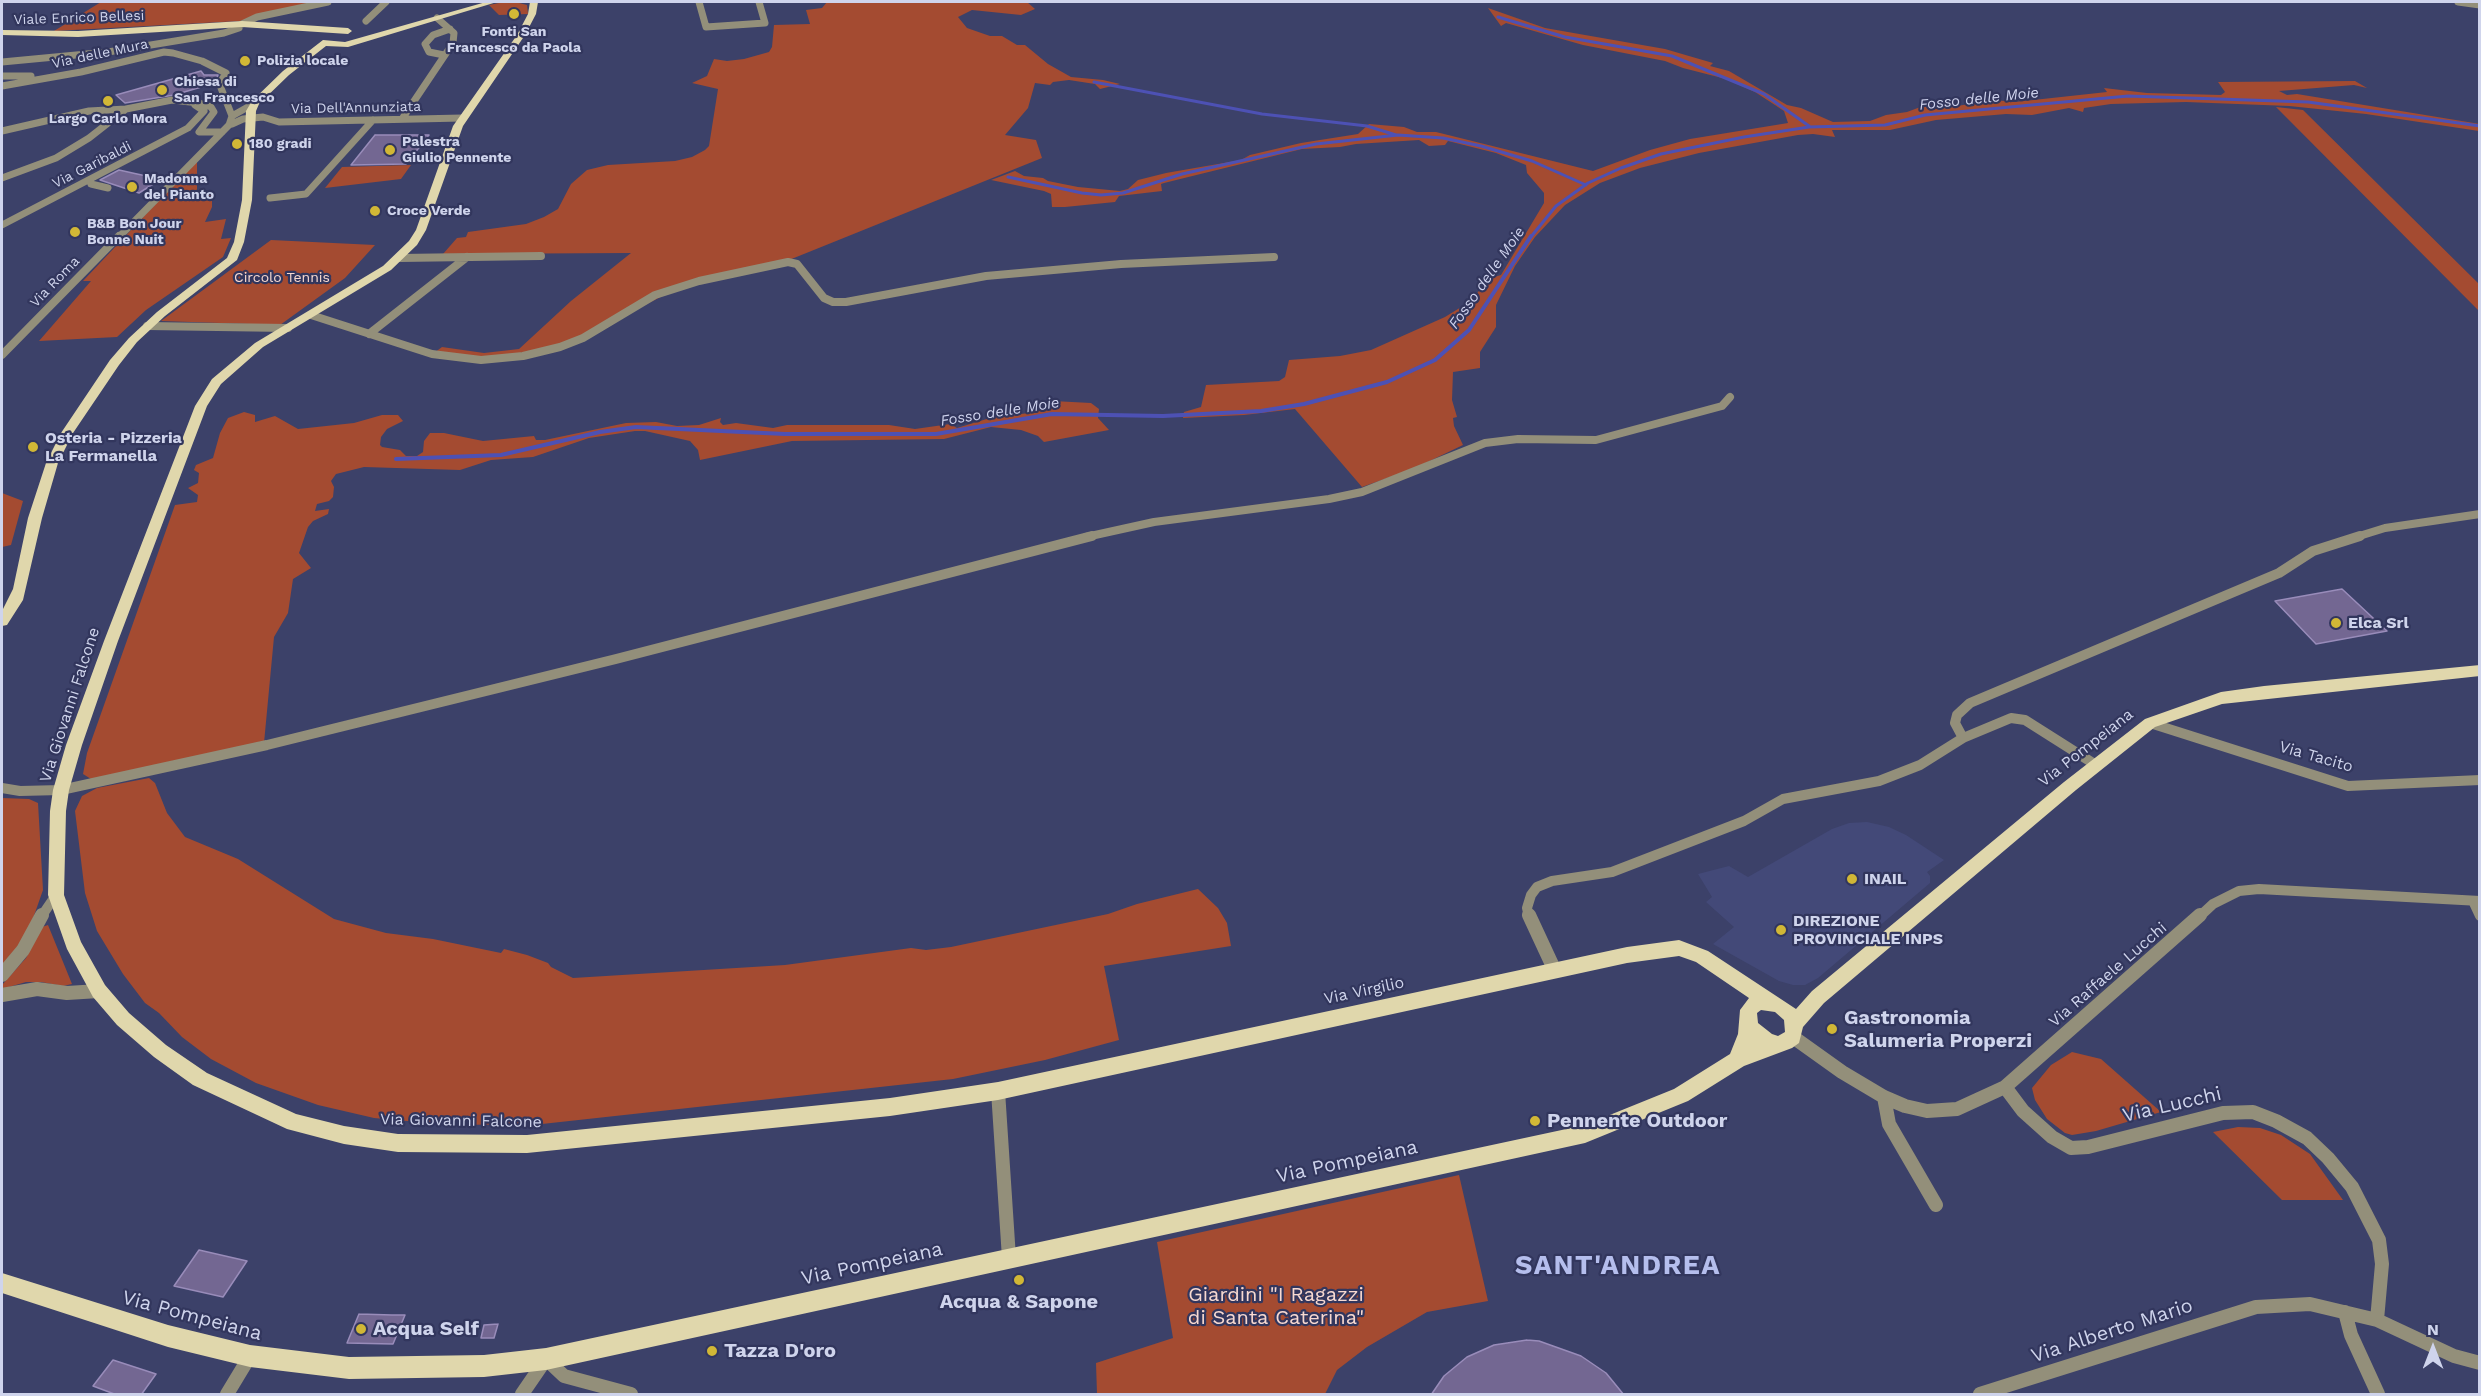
<!DOCTYPE html>
<html>
<head>
<meta charset="utf-8">
<style>
	body { margin:0 }
	#map { position:relative; width:2481px; height:1396px; overflow:hidden; background:#3c4169; font-family:"Work Sans",sans-serif }
	canvas { display:block }
	.frame { position:absolute; inset:0; border:3px solid #cfd4ec; pointer-events:none }
	.north { position:absolute; left:2403px; top:1318px; width:60px; height:60px; -webkit-text-stroke:4px #32365d; paint-order:stroke; rotate:0deg; font-size:16px; font-weight:700; line-height:24px; text-align:center; color:#cfd4ec }
	.north::after { content:''; display:block; margin:auto; width:21px; height:27px; background:#cfd4ec; clip-path:polygon(50% 0,100% 100%,50% 72%,0 100%) }
</style>
</head>
<body>
<div id="map">
<canvas width="2481" height="1396"></canvas>
<div class="frame"></div>
<div class="north">N</div>
</div>
<script>
const g = document.querySelector('canvas').getContext('2d');
g.lineJoin = 'round';
function fill(path, color) {
  g.fillStyle = color;
  g.fill(path, 'evenodd');
}
function shape(rows) {
  const path = new Path2D();
  for (const r of rows) {
    path.moveTo(r[0], r[1]);
    for (let i = 2; i < r.length; i += 2) path.lineTo(r[i], r[i + 1]);
  }
  return path;
}
function strokePath(path, color, width, dash) {
  g.strokeStyle = color;
  g.lineWidth = width;
  g.lineCap = dash ? 'butt' : 'round';
  g.setLineDash(dash || []);
  g.stroke(path);
}
function label(font, color, halo, rows, align = 'center') {
  g.font = font + ' "Work Sans",sans-serif';
  g.lineWidth = 4.5;
  g.setLineDash([]);
  g.textBaseline = 'middle';
  g.strokeStyle = halo;
  g.fillStyle = color;
  for (const [text, x, y, turn = 0] of rows) {
    g.save();
    g.translate(x, y);
    g.rotate((+turn || 0) * Math.PI / 180);
    g.textAlign = isNaN(turn) ? turn : align;
    if (halo) g.strokeText(text, 0, 0);
    g.fillText(text, 0, 0);
    g.restore();
  }
}
const built = shape([
	[1867,822,1889,827,1906,835,1944,860,1927,872,1930,876,1930,883,1818,978,1805,985,1793,985,1779,981,1713,944,1734,927,1706,902,1712,897,1698,874,1729,866,1748,877,1832,829,1849,823]
]);
const green = shape([
	[101,2,317,2,240,21,54,31],
	[504,2,515,2,527,5,528,14,499,15,489,5],
	[827,2,1027,2,1035,9,1021,15,972,10,958,17,967,28,990,36,1002,36,1017,45,1025,45,1048,64,1071,77,1103,80,1120,84,1100,89,1095,84,1069,80,1053,82,1050,85,1035,83,1028,108,1005,135,1036,140,1042,158,789,260,694,280,582,337,559,347,481,359,434,353,442,347,484,353,519,349,571,301,631,253,443,254,457,238,466,237,468,232,526,224,544,217,558,209,571,184,587,170,608,165,675,161,692,157,705,150,709,146,718,89,692,83,707,76,714,59,727,61,744,59,769,52,772,47,774,25,810,24,806,10,822,8],
	[1488,8,1545,28,1665,49,1713,63,1710,66,1729,71,1787,105,1801,108,1833,122,1870,121,1886,115,1907,112,1931,103,1957,106,1994,100,2015,102,2107,92,2104,88,2147,93,2221,95,2225,92,2218,82,2355,81,2367,88,2354,85,2279,91,2287,95,2297,94,2480,124,2479,131,2366,114,2289,106,2186,102,2111,104,2084,108,2083,112,2069,108,2032,115,2006,114,1936,120,1890,130,1832,130,1835,137,1813,134,1798,135,1699,153,1640,168,1600,183,1565,205,1535,237,1515,266,1496,305,1496,327,1480,352,1480,368,1453,372,1452,400,1457,417,1453,418,1454,426,1463,445,1413,469,1362,487,1295,409,1244,415,1183,418,1184,412,1201,407,1206,385,1279,381,1285,377,1289,360,1340,356,1371,350,1445,317,1471,301,1482,287,1481,281,1501,275,1544,203,1544,193,1527,173,1526,165,1496,153,1448,141,1445,145,1429,146,1419,140,1356,144,1340,147,1302,149,1164,183,1161,184,1162,191,1119,196,1115,202,1065,207,1052,207,1051,194,1044,191,991,180,1015,171,1024,176,1043,178,1048,181,1078,187,1120,191,1128,189,1138,180,1166,173,1241,160,1250,155,1301,143,1358,134,1369,124,1404,127,1417,132,1436,132,1593,171,1650,150,1690,139,1788,123,1784,111,1775,105,1755,92,1726,79,1683,68,1665,61,1583,45,1506,23,1501,26],
	[2276,107,2303,110,2479,284,2479,311],
	[197,160,197,196,212,195,212,207,205,222,226,219,221,239,231,238,223,257,146,310,117,337,39,341,91,281,83,281],
	[411,165,401,179,325,188,342,167],
	[271,240,375,245,345,278,280,325,161,321],
	[1053,401,1091,403,1099,409,1098,418,1109,430,1044,442,1038,436,1021,430,991,427,944,439,792,441,700,460,698,450,690,441,645,431,635,431,589,438,533,457,491,460,460,470,364,467,336,474,331,481,334,487,333,497,329,501,317,504,315,511,329,509,328,514,313,521,308,527,299,553,311,568,293,579,288,613,274,637,264,743,91,779,83,774,87,753,175,505,197,502,198,495,188,488,198,483,199,473,194,470,196,465,213,458,220,433,228,418,244,412,255,415,255,422,275,416,298,429,354,423,382,415,398,415,403,421,387,429,381,437,380,445,382,447,400,450,406,456,417,456,423,452,424,441,430,433,444,433,483,441,534,436,536,440,545,440,626,423,656,422,677,426,699,425,721,418,720,422,723,425,736,423,773,428,787,425,889,425,915,429,950,424,957,428,990,418,1029,413],
	[2,493,23,501,11,545,2,547],
	[149,778,155,783,167,813,185,837,238,859,334,919,386,933,433,939,501,953,504,949,527,955,548,963,551,967,573,978,785,965,911,948,926,950,951,947,1108,914,1137,904,1198,889,1218,908,1227,923,1231,946,1104,966,1119,1040,1045,1060,953,1079,542,1124,451,1125,374,1118,318,1105,256,1083,211,1059,182,1037,159,1013,145,1003,123,974,97,931,85,893,75,811,82,796,97,788],
	[2,798,29,799,38,803,43,890,30,927,2,971],
	[48,925,72,984,63,986,41,982,26,982,2,989,2,985,26,958,42,927],
	[2072,1052,2101,1059,2161,1112,2096,1131,2072,1135,2065,1133,2047,1119,2035,1100,2032,1088,2051,1065],
	[2238,1127,2260,1128,2281,1135,2310,1154,2343,1200,2282,1200,2213,1132],
	[1459,1175,1488,1301,1427,1312,1367,1347,1337,1370,1325,1394,1097,1394,1096,1363,1173,1338,1157,1242]
]);
const streamFar1 = shape([
	[1498,17,1565,37,1672,56,1764,94,1809,126],
	[1094,82,1262,114,1367,126,1396,135],
	[1008,177,1082,193,1101,195,1123,193,1182,174,1316,144,1398,135,1443,138,1481,146,1532,161,1586,185],
	[1530,238,1556,206,1588,183,1621,168,1661,154,1744,137,1809,127,1885,125,1925,115,2128,96,2308,102,2480,126]
]);
const stream = shape([
	[396,459,501,455,600,432,636,427,785,434,936,434,1052,414,1163,416,1261,411,1304,404,1387,382,1435,360,1469,330,1531,236]
]);
const building = shape([
	[201,71,204,75,218,75,215,83,174,95,125,103,116,95,201,71],
	[375,135,429,135,406,164,351,165,375,135],
	[119,170,137,174,161,179,139,193,100,180,119,170],
	[2342,589,2387,631,2316,644,2275,601,2342,589],
	[199,1250,247,1261,223,1297,174,1286,199,1250],
	[359,1314,392,1315,405,1315,393,1344,347,1343,359,1314],
	[498,1324,494,1338,481,1338,484,1325,498,1324],
	[1527,1340,1539,1341,1581,1356,1606,1373,1624,1395,1431,1395,1444,1376,1467,1357,1494,1345,1527,1340],
	[113,1360,156,1374,141,1395,117,1395,93,1386,113,1360]
]);
const minorFar3 = shape([
	[699,2,706,27,765,23,759,2],
	[2458,2,2480,5],
	[366,21,386,2],
	[242,24,257,17,328,2],
	[444,55,429,52,425,44,433,35,450,29],
	[2,62,108,52,224,33,239,28],
	[2,76,31,76],
	[2,86,81,72,164,52,173,53,202,61,226,73,221,81,221,88,232,116],
	[402,119,453,43,454,33,437,18],
	[232,124,243,119,263,117,279,122,462,118],
	[2,131,89,111,126,109],
	[2,178,56,158,89,138,126,109,172,100,199,103,211,107,214,112,199,132,222,132],
	[91,184,108,188],
	[270,198,306,194,373,120],
	[2,225,188,128,204,111,195,105],
	[118,238,229,125,232,116,255,103]
]);
const minorFar2 = shape([
	[400,258,541,256],
	[311,315,432,354,481,360,523,356,560,347,583,338,655,295,699,281,788,262,797,264,824,298,833,302,846,302,986,276,1121,264,1274,257],
	[147,326,288,328],
	[369,334,467,257],
	[2,355,119,236],
	[1086,537,1154,522,1329,499,1362,492,1485,443,1518,439,1596,440,1722,406,1730,397],
	[2356,537,2385,528,2480,514]
]);
const minorFar1 = shape([
	[2150,723,2348,786,2480,780],
	[1963,738,1955,723,1957,715,1970,703,2279,573,2313,551,2360,536],
	[2,788,20,791,61,790,267,745,616,659,1092,536],
	[2473,901,2480,916],
	[41,917,56,895],
	[1529,917,1527,908,1531,895,1537,887,1552,881,1612,872,1744,821,1783,799,1879,781,1920,765,1963,738,2011,718,2025,720,2096,765],
	[2199,917,2213,904,2239,891,2259,889,2480,901]
]);
const minor = shape([
	[1529,915,1555,971],
	[2,975,23,950,42,915],
	[2,995,37,989,67,993,99,991],
	[1793,1037,1842,1072,1884,1097,1905,1106,1927,1111,1957,1109,2005,1087,2200,915],
	[2005,1087,2023,1111,2052,1137,2071,1148,2088,1147,2223,1113,2253,1112,2276,1121,2307,1138,2328,1158,2352,1187,2379,1240,2382,1264,2377,1320],
	[998,1091,1009,1258],
	[1884,1097,1889,1124,1936,1205],
	[2345,1312,2351,1335,2378,1394],
	[227,1394,250,1356],
	[522,1394,546,1359,564,1376,631,1394],
	[1980,1394,2256,1307,2310,1304,2377,1320,2454,1356,2480,1363]
]);
const major = shape([
	[486,2,497,2,348,47,326,46,289,75,259,104,256,111,252,200,244,242,237,260,165,316,137,342,119,365,73,433,58,463,42,518,23,600,7,625,2,626,2,611,13,589,28,518,46,463,61,433,110,360,129,338,157,312,227,258,234,242,242,200,246,111,252,101,283,71,323,40,345,42,486,2],
	[530,2,538,2,536,14,525,35,463,126,426,230,417,245,391,270,263,347,221,384,207,406,118,641,82,745,69,790,66,811,64,895,81,942,105,985,129,1013,166,1045,207,1073,296,1114,344,1126,398,1134,527,1135,890,1098,998,1082,1627,947,1679,940,1708,951,1796,1009,1812,991,2064,782,2145,719,2221,692,2264,686,2480,665,2480,676,2222,704,2155,727,2076,790,1824,1003,1803,1027,1799,1043,1792,1048,1744,1066,1688,1101,1585,1143,546,1370,484,1377,349,1379,250,1367,168,1347,2,1293,2,1273,168,1325,250,1345,349,1357,484,1355,546,1348,1585,1125,1674,1089,1730,1054,1738,1034,1740,1010,1749,998,1696,962,1679,956,1627,963,998,1100,890,1116,527,1153,398,1152,344,1144,287,1129,193,1085,154,1057,117,1025,93,997,67,949,48,895,50,811,53,790,66,745,104,641,195,406,212,379,255,343,383,266,409,241,416,230,453,126,517,35,528,14,530,2],
	[1761,1010,1775,1012,1784,1020,1785,1032,1778,1036,1772,1034,1758,1023,1757,1013,1761,1010],
	[242,21,348,28,352,31,348,34,242,27,78,37,2,35,2,30,78,31,242,21]
]);
const markers = [
	[514,14,6,"#d1b736"],
	[245,61,6,"#d1b736"],
	[162,90,6,"#d1b736"],
	[108,101,6,"#d1b736"],
	[237,144,6,"#d1b736"],
	[390,150,6,"#d1b736"],
	[132,187,6,"#d1b736"],
	[375,211,6,"#d1b736"],
	[75,232,6,"#d1b736"],
	[33,447,6,"#d1b736"],
	[2336,623,6,"#d1b736"],
	[1852,879,6,"#d1b736"],
	[1781,930,6,"#d1b736"],
	[1832,1029,6,"#d1b736"],
	[1535,1121,6,"#d1b736"],
	[1019,1280,6,"#d1b736"],
	[361,1329,6,"#d1b736"],
	[712,1351,6,"#d1b736"]
];
const farStreetnames = [
	["Viale Enrico Bellesi",79,18,-2],
	["Via delle Mura",100,54,-12],
	["Via Dell'Annunziata",356,108,-1],
	["Via Garibaldi",92,165,-27],
	["Via Roma",55,282,-46]
];
const farPoinames = [
	["Fonti San",514,32,"center"],
	["Francesco da Paola",514,48,"center"],
	["Polizia locale",257,61],
	["Chiesa di",174,82],
	["San Francesco",174,98],
	["Largo Carlo Mora",108,119,"center"],
	["Palestra",402,142],
	["Giulio Pennente",402,158],
	["180 gradi",249,144],
	["Madonna",144,179],
	["del Pianto",144,195],
	["Croce Verde",387,211],
	["B&B Bon Jour",87,224],
	["Bonne Nuit",87,240]
];
const farParknames = [
	["Circolo Tennis",282,278]
];
const farWaternames = [
	["Fosso delle Moie",1979,99,-6],
	["Fosso delle Moie",1487,278,-55],
	["Fosso delle Moie",1000,412,-9]
];
const poiNames = [
	["Osteria - Pizzeria",45,438],
	["La Fermanella",45,456],
	["Elca Srl",2348,623],
	["INAIL",1864,879],
	["DIREZIONE",1793,921],
	["PROVINCIALE INPS",1793,939]
];
const streetNames = [
	["Via Giovanni Falcone",70,705,-72],
	["Via Pompeiana",2086,748,-38],
	["Via Tacito",2316,757,16],
	["Via Raffaele Lucchi",2108,975,-41],
	["Via Virgilio",1364,991,-12],
	["Via Giovanni Falcone",461,1121,1]
];
const nearPoinames = [
	["Gastronomia",1844,1018],
	["Salumeria Properzi",1844,1041],
	["Pennente Outdoor",1547,1121],
	["Acqua & Sapone",1019,1302,"center"],
	["Acqua Self",373,1329],
	["Tazza D'oro",724,1351]
];
const nearStreetnames = [
	["Via Lucchi",2172,1105,-13],
	["Via Pompeiana",1347,1162,-12],
	["Via Pompeiana",872,1264,-12],
	["Via Pompeiana",192,1316,15],
	["Via Alberto Mario",2112,1331,-18]
];
const nearParknames = [
	["Giardini \"I Ragazzi",1276,1295],
	["di Santa Caterina\"",1276,1318]
];
const nearDistrictnames = [
	["SANT'ANDREA",1618,1266]
];
fill(built, '#434978');
fill(green, '#a44b31');
strokePath(streamFar1, '#4d51b4', 3);
strokePath(stream, '#4d51b4', 4);
fill(building, '#736792');
strokePath(building, '#998cba', 1.5);
strokePath(minorFar3, '#938f7a', 7);
strokePath(minorFar2, '#938f7a', 8);
strokePath(minorFar1, '#938f7a', 10);
strokePath(minor, '#938f7a', 14);
fill(major, '#e0d7ac');
for (const [x, y, r, color] of markers) {
  const dot = new Path2D();
  dot.arc(x, y, r, 0, 2 * Math.PI);
  g.fillStyle = color;
  g.fill(dot);
  strokePath(dot, '#32365d', 2);
}
label('14px', '#cfd4ec', '#32365d', farStreetnames);
label('bold 14px', '#cfd4ec', '#32365d', farPoinames, 'left');
label('14px', '#f8d9d0', '#32365d', farParknames);
label('italic 15px', '#ced2ed', '#32365d', farWaternames);
label('bold 16px', '#cfd4ec', '#32365d', poiNames, 'left');
label('16px', '#cfd4ec', '#32365d', streetNames);
label('bold 20px', '#cfd4ec', '#32365d', nearPoinames, 'left');
label('20px', '#cfd4ec', '#32365d', nearStreetnames);
label('20px', '#f8d9d0', '#32365d', nearParknames);
g.letterSpacing = '1.5px';
label('bold 27px', '#b5beed', '#32365d', nearDistrictnames);
g.letterSpacing = '0px';
</script>
</body>
</html>
